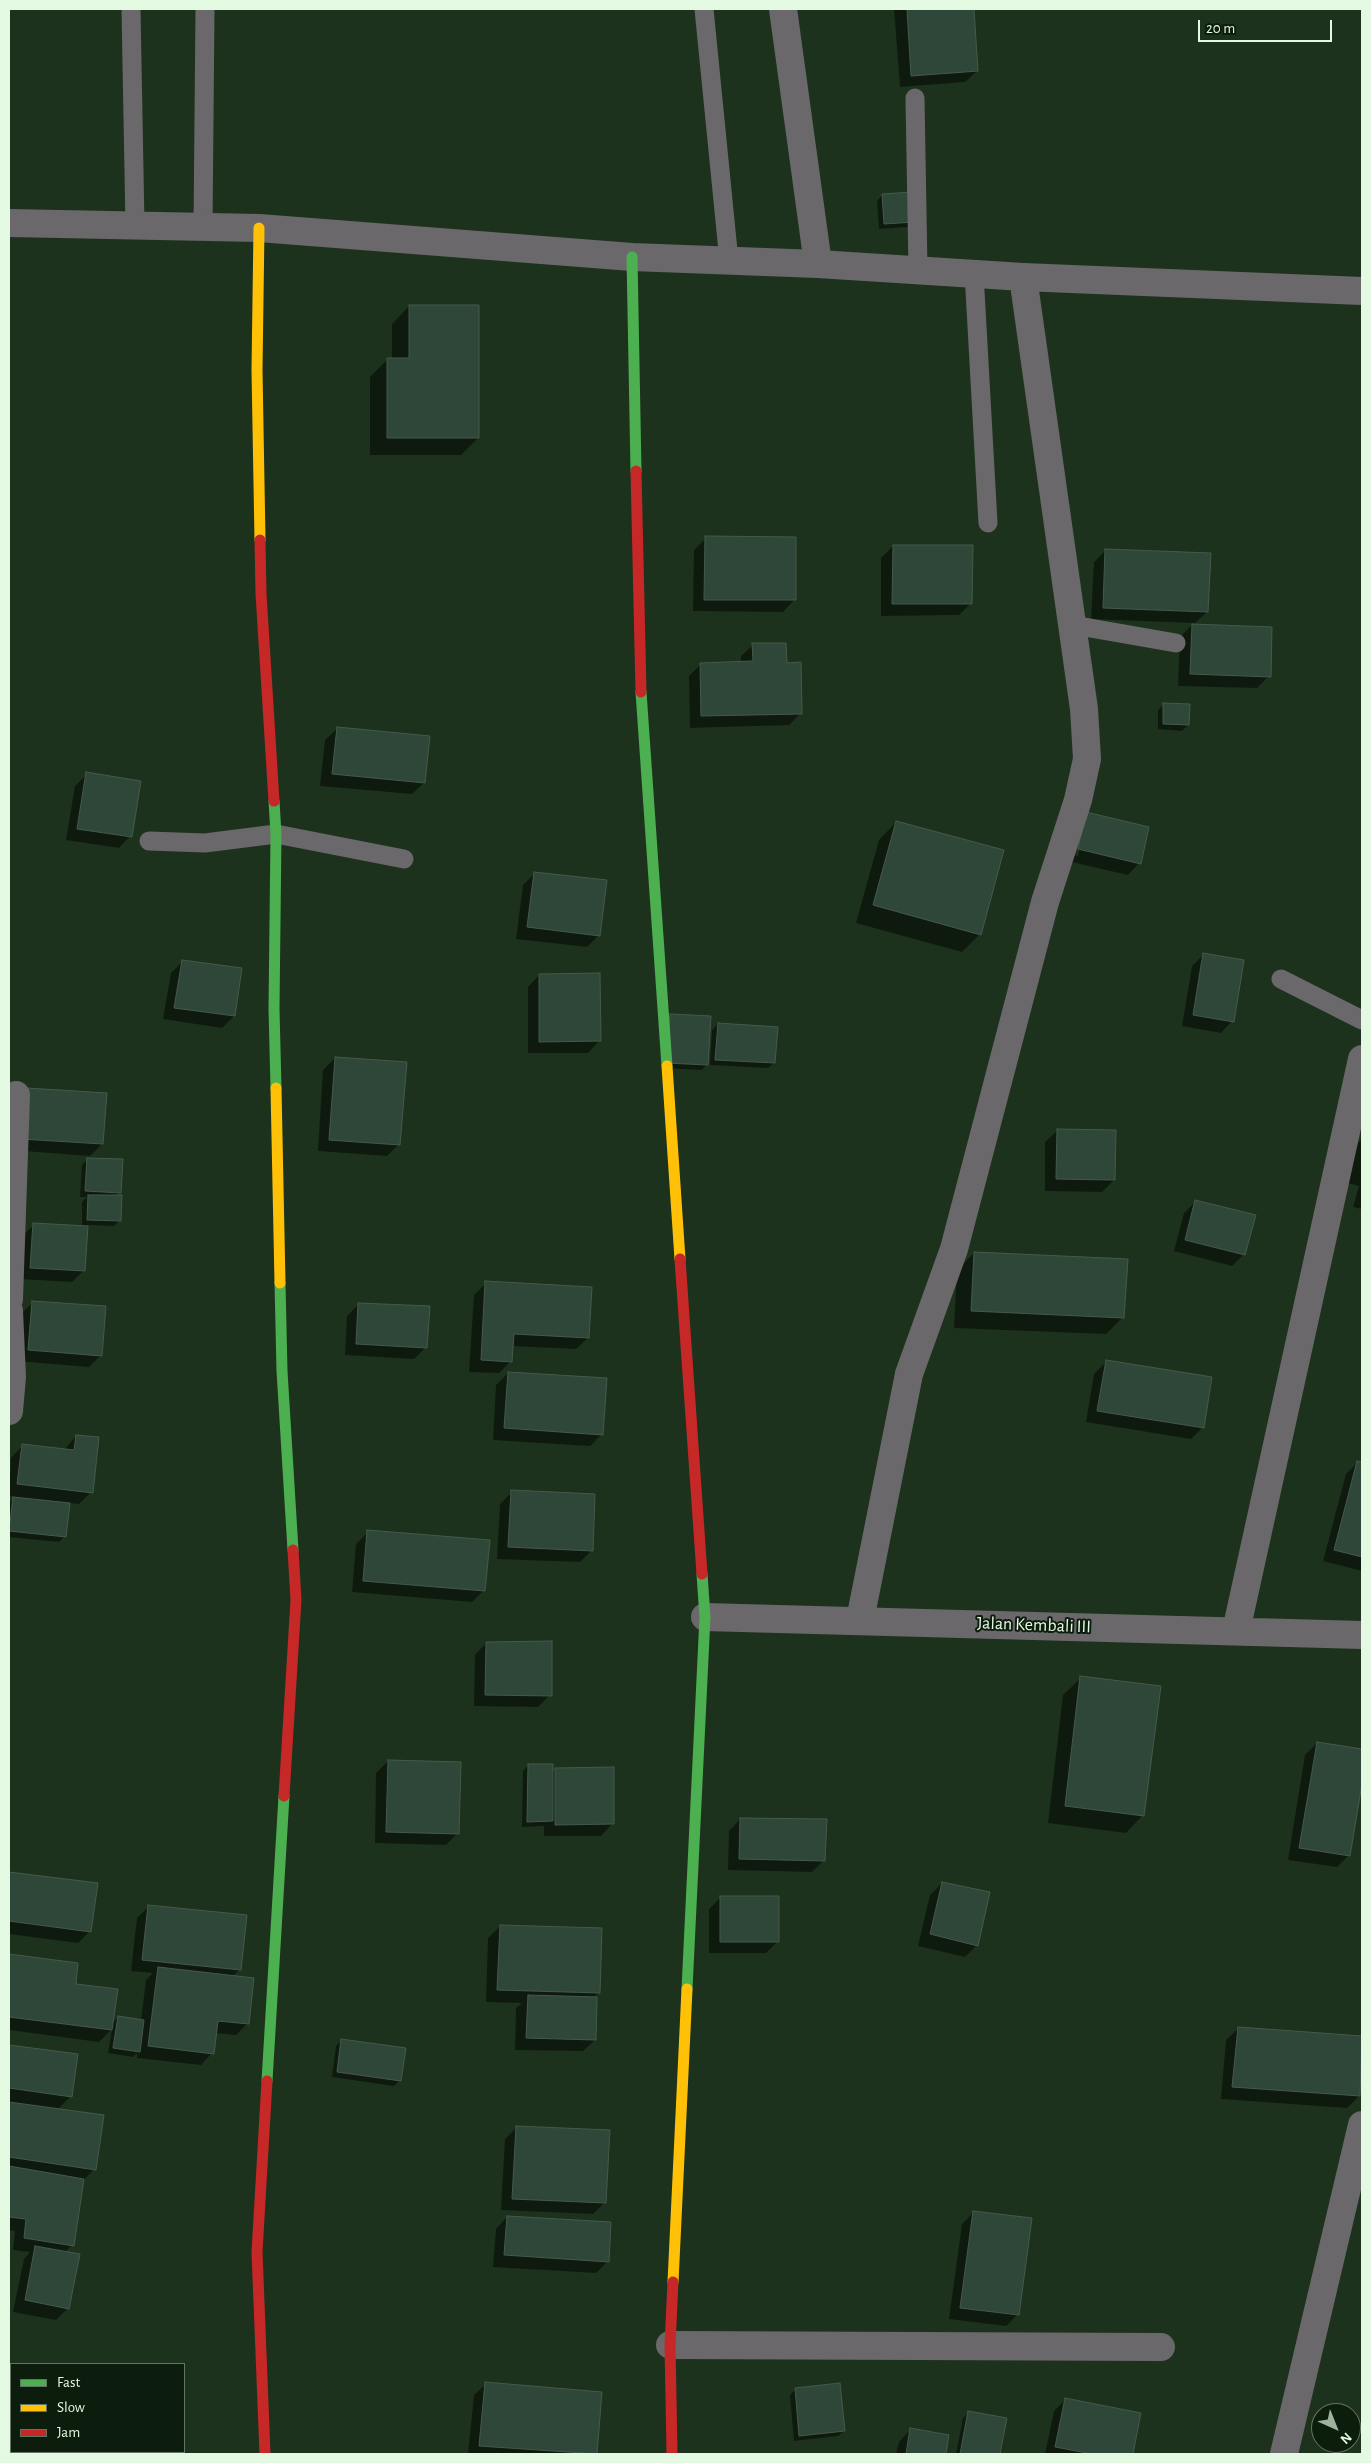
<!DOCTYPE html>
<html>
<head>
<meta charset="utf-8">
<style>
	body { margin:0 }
	#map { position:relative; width:1371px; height:2463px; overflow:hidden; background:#1d321d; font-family:"Alegreya Sans",sans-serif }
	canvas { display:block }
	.frame { position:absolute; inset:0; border:10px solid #e3f9e1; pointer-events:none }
	.legend { position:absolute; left:10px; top:2363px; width:175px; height:90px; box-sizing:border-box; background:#0d1d0d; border:1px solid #637562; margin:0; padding:6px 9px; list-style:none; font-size:15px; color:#e3f9e1 }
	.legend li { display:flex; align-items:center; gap:10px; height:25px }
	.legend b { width:25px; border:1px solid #637562 }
	.north { position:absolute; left:1311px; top:2403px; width:50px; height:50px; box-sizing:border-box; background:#0d1d0d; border:1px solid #637562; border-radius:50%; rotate:136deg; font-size:14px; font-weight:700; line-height:20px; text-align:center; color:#e3f9e1 }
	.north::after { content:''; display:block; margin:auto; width:18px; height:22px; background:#9eb39c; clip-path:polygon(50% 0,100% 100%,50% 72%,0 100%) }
	.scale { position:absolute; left:1198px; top:20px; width:134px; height:22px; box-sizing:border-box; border:2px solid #e3f9e1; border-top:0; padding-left:6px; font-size:15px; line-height:18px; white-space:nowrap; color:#e3f9e1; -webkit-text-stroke:4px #0d1d0d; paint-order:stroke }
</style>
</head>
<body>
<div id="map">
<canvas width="1371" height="2463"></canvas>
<div class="frame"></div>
<ul class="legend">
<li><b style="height:6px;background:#4caf50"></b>Fast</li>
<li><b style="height:6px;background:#ffc107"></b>Slow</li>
<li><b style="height:6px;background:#c62828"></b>Jam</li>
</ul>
<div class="north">N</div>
<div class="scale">20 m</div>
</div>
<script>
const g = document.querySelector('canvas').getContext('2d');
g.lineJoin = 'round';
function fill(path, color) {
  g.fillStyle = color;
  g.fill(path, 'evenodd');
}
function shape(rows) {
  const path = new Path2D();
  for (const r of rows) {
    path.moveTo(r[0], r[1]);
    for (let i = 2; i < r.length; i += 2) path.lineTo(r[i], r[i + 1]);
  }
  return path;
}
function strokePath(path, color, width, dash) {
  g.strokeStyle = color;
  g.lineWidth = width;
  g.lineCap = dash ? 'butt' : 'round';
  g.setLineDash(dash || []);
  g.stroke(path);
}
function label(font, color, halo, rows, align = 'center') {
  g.font = font + ' "Alegreya Sans",sans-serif';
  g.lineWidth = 4;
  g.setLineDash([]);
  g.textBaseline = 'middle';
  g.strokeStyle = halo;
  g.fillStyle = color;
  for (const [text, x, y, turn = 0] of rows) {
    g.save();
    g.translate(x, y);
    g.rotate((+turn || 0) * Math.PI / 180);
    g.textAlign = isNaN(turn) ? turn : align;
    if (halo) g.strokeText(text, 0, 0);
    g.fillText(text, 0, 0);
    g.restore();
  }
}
const shadow = shape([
	[894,9,973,9,977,71,965,82,900,87],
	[882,195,913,222,907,227,879,229,877,201],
	[409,306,478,438,461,455,370,455,370,377,388,359,392,359,392,324],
	[706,538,794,600,783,612,693,611,694,550],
	[893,546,971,603,959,615,881,616,881,558],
	[1106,550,1207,612,1193,625,1269,676,1257,688,1178,686,1180,637,1194,623,1091,619,1094,562],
	[753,645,785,664,801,713,789,725,690,728,689,676,701,664,741,663,741,656],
	[1164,704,1188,725,1182,731,1158,729,1158,710],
	[337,729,424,783,412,794,320,786,325,740],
	[87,774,130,836,119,848,66,840,75,786],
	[1087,814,1147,828,1139,863,1128,875,1067,861,1075,825],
	[1082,826,1084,826,1078,856,1075,855],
	[896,822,980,934,962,952,856,923,879,840],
	[535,873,599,935,587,947,516,939,523,885],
	[1204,954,1232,1021,1221,1033,1182,1026,1192,966],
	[183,961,241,969,234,1016,222,1028,163,1019,171,973],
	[539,975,599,1041,588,1053,528,1053,528,987],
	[664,1021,707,1064,702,1070,661,1068],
	[718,1024,774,1063,768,1068,710,1065,712,1030],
	[335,1058,399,1144,387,1156,318,1151,323,1070],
	[14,1101,102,1144,90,1156,10,1150],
	[1057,1131,1114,1180,1102,1192,1045,1191,1045,1142],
	[1362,1138,1362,1209,1353,1207,1359,1186,1347,1183,1358,1143],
	[88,1159,120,1192,116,1196,120,1220,114,1226,87,1225,84,1270,72,1282,19,1279,22,1236,34,1225,82,1227,82,1202,87,1197,80,1197,82,1165],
	[1196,1201,1244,1254,1232,1266,1174,1251,1184,1213],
	[974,1253,1123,1317,1106,1334,954,1328,957,1270],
	[486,1283,588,1338,576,1349,512,1346,511,1361,499,1373,469,1372,474,1295],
	[33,1302,101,1355,89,1367,17,1361,21,1314],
	[359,1304,426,1347,414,1359,345,1355,347,1316],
	[1106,1362,1203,1427,1191,1439,1086,1422,1094,1374],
	[508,1373,602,1434,590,1446,493,1440,496,1385],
	[76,1436,91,1492,79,1504,69,1503,65,1536,59,1542,9,1537,9,1503,15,1497,9,1496,11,1458,22,1446,64,1450],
	[1358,1462,1362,1463,1362,1571,1323,1561,1346,1474],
	[512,1492,592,1550,580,1562,497,1559,500,1504],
	[368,1532,484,1590,472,1602,352,1592,356,1544],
	[486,1643,550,1695,538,1707,474,1706,475,1655],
	[1081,1678,1143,1815,1126,1833,1048,1823,1063,1695],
	[1317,1743,1362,1750,1362,1777,1349,1855,1337,1867,1288,1860,1305,1755],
	[388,1761,458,1833,446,1845,375,1843,376,1773],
	[529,1765,552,1773,556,1769,612,1824,601,1836,544,1836,544,1826,522,1827,523,1771],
	[740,1819,824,1860,812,1872,728,1870,729,1831],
	[9,1874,96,1885,90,1931,78,1943,9,1934],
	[942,1883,977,1945,965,1957,918,1946,930,1895],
	[721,1897,778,1941,766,1953,709,1953,709,1909],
	[149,1906,240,1969,232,1977,248,2023,236,2035,215,2033,212,2053,201,2065,137,2058,137,2053,133,2057,108,2053,112,2029,99,2042,9,2030,9,1955,77,1964,74,1985,112,2023,118,2017,141,2021,146,1980,153,1973,131,1971,137,1918],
	[500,1926,598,1993,593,1998,595,2040,583,2051,515,2050,516,2008,522,2003,486,2002,488,1938],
	[1238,2029,1362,2038,1359,2096,1347,2108,1221,2099,1226,2040],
	[342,2040,400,2080,394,2086,332,2077,336,2046],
	[9,2046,77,2055,71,2096,57,2110,94,2169,83,2181,72,2245,65,2252,68,2308,56,2320,13,2312,24,2259,30,2252,13,2250,15,2231,9,2230],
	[517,2127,605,2202,593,2214,501,2210,505,2139],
	[974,2212,1018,2314,1006,2326,949,2319,962,2224],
	[507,2217,608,2261,596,2273,493,2267,496,2229],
	[486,2384,601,2393,596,2454,468,2454,474,2395],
	[796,2389,844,2431,838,2436,794,2441,790,2395],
	[1066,2399,1140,2414,1132,2454,1045,2454,1054,2411],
	[969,2413,1005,2419,999,2454,956,2454,963,2418],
	[910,2430,948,2436,945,2454,896,2454,899,2442],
	[31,2452,98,2452,98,2454,31,2454]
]);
const building = shape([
	[907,9,974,9,978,71,911,76,907,9],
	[913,192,914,222,884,224,882,194,913,192],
	[409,305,479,305,479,438,387,438,387,358,409,358,409,305],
	[705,536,796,537,796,600,704,600,705,536],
	[893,545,973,545,972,604,892,604,893,545],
	[1105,549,1211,553,1208,612,1103,608,1105,549],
	[1192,624,1272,627,1271,677,1190,674,1192,624],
	[752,643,786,643,787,663,801,662,802,714,701,716,700,663,753,661,752,643],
	[1163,703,1190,704,1189,725,1163,724,1163,703],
	[337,727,430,736,425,783,332,774,337,727],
	[86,772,141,781,132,837,77,829,86,772],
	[1086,812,1149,827,1141,864,1078,849,1086,812],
	[896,821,1004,850,981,935,873,905,896,821],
	[534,872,607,880,600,936,527,927,534,872],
	[1203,953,1244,960,1234,1022,1193,1015,1203,953],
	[182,960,242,968,235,1016,174,1008,182,960],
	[600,973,601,1041,539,1042,539,974,600,973],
	[670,1014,711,1016,708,1065,666,1063,670,1014],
	[718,1023,778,1027,775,1063,715,1060,718,1023],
	[335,1057,407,1062,400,1145,329,1140,335,1057],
	[26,1088,107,1093,103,1144,21,1139,26,1088],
	[1057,1129,1116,1130,1115,1180,1056,1179,1057,1129],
	[87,1158,123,1159,121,1193,85,1191,87,1158],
	[88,1195,122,1195,121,1221,87,1220,88,1195],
	[1195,1200,1256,1215,1245,1255,1185,1240,1195,1200],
	[33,1223,88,1226,85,1271,30,1268,33,1223],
	[974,1252,1128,1259,1124,1318,971,1311,974,1252],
	[485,1281,592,1287,589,1338,514,1334,512,1362,481,1360,485,1281],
	[32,1301,106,1306,102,1356,28,1350,32,1301],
	[358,1303,430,1306,427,1348,356,1344,358,1303],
	[1106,1360,1212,1377,1204,1428,1097,1411,1106,1360],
	[508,1372,607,1378,603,1435,504,1428,508,1372],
	[76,1435,99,1437,93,1493,17,1484,22,1444,74,1450,76,1435],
	[1357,1461,1362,1462,1362,1557,1334,1550,1357,1461],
	[511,1490,595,1494,593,1551,508,1547,511,1490],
	[13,1497,70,1503,66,1537,9,1531,13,1497],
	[367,1530,490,1540,485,1591,363,1581,367,1530],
	[552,1641,552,1696,485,1695,486,1642,552,1641],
	[1080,1676,1161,1686,1144,1816,1065,1806,1080,1676],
	[1317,1742,1362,1749,1362,1784,1350,1856,1299,1848,1317,1742],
	[388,1760,461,1762,459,1834,386,1832,388,1760],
	[528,1764,553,1764,553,1821,527,1822,528,1764],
	[614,1767,614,1824,555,1825,555,1768,614,1767],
	[740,1818,827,1819,825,1861,739,1859,740,1818],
	[9,1872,98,1883,91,1932,9,1921,9,1872],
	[942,1882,990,1892,978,1946,930,1934,942,1882],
	[720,1896,779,1896,779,1942,720,1942,720,1896],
	[148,1905,247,1915,241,1970,142,1960,148,1905],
	[500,1925,602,1928,600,1993,497,1990,500,1925],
	[9,1954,78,1963,76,1984,118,1989,112,2030,9,2017,9,1954],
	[158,1967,254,1978,249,2024,218,2021,214,2054,148,2046,158,1967],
	[528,1995,597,1997,596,2040,526,2038,528,1995],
	[118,2016,144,2020,140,2052,113,2048,118,2016],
	[1238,2027,1362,2036,1360,2096,1232,2087,1238,2027],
	[341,2039,406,2048,401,2081,337,2072,341,2039],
	[9,2045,78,2054,72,2097,9,2088,9,2045],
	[9,2102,104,2115,96,2170,9,2157,9,2102],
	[516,2126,610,2130,606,2203,512,2199,516,2126],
	[9,2166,84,2179,74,2246,24,2238,26,2219,9,2217,9,2166],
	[973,2211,1032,2218,1019,2315,960,2308,973,2211],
	[507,2216,611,2222,609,2262,504,2255,507,2216],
	[35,2246,80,2254,69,2309,25,2300,35,2246],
	[485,2382,602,2392,597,2454,479,2446,485,2382],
	[840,2383,845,2431,799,2436,795,2388,840,2383],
	[1065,2398,1141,2413,1133,2454,1092,2454,1055,2447,1065,2398],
	[968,2411,1007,2418,1000,2454,960,2454,968,2411],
	[910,2428,949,2435,946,2454,906,2454,910,2428],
	[41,2452,100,2452,99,2454,41,2454,41,2452]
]);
const lane = shape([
	[131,9,135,226],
	[704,9,729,261],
	[915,98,918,270],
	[203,227,205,9],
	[974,273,988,523],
	[1073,625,1176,643],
	[149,841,205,843,276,834,404,859],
	[1281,979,1362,1020]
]);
const street = shape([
	[783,9,818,264],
	[9,223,259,228,632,257,818,264,1023,277,1362,291],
	[9,1299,16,1095],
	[9,1311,12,1377,9,1411],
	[705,1617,1362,1635],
	[860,1620,909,1374,954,1249,1045,902,1078,800,1087,759,1084,709,1023,277],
	[1236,1631,1362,1059],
	[670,2345,1161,2347],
	[1284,2454,1362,2125]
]);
const fast = shape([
	[632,257,636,471],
	[641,692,667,1066],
	[274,801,276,834,274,1009,276,1088],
	[280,1283,282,1371,293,1550],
	[687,1989,705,1617,702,1574],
	[267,2081,284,1796]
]);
const slow = shape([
	[259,228,257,370,260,540],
	[667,1066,680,1259],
	[276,1088,280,1283],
	[673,2282,687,1989]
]);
const jam = shape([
	[636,471,641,692],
	[260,540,261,594,274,801],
	[680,1259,702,1574],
	[284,1796,296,1600,293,1550],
	[265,2454,257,2252,267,2081],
	[672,2454,670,2345,673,2282]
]);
const streetNames = [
	["Jalan Kembali III",1034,1625,2]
];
fill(shadow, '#0007');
fill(building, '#2f4738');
strokePath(building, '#455a4b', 1);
strokePath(lane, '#6b686b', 19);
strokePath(street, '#6b686b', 28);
strokePath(fast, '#4caf50', 11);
strokePath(slow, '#ffc107', 11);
strokePath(jam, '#c62828', 11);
label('18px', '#e3f9e1', '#0d1d0d', streetNames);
</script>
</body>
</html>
